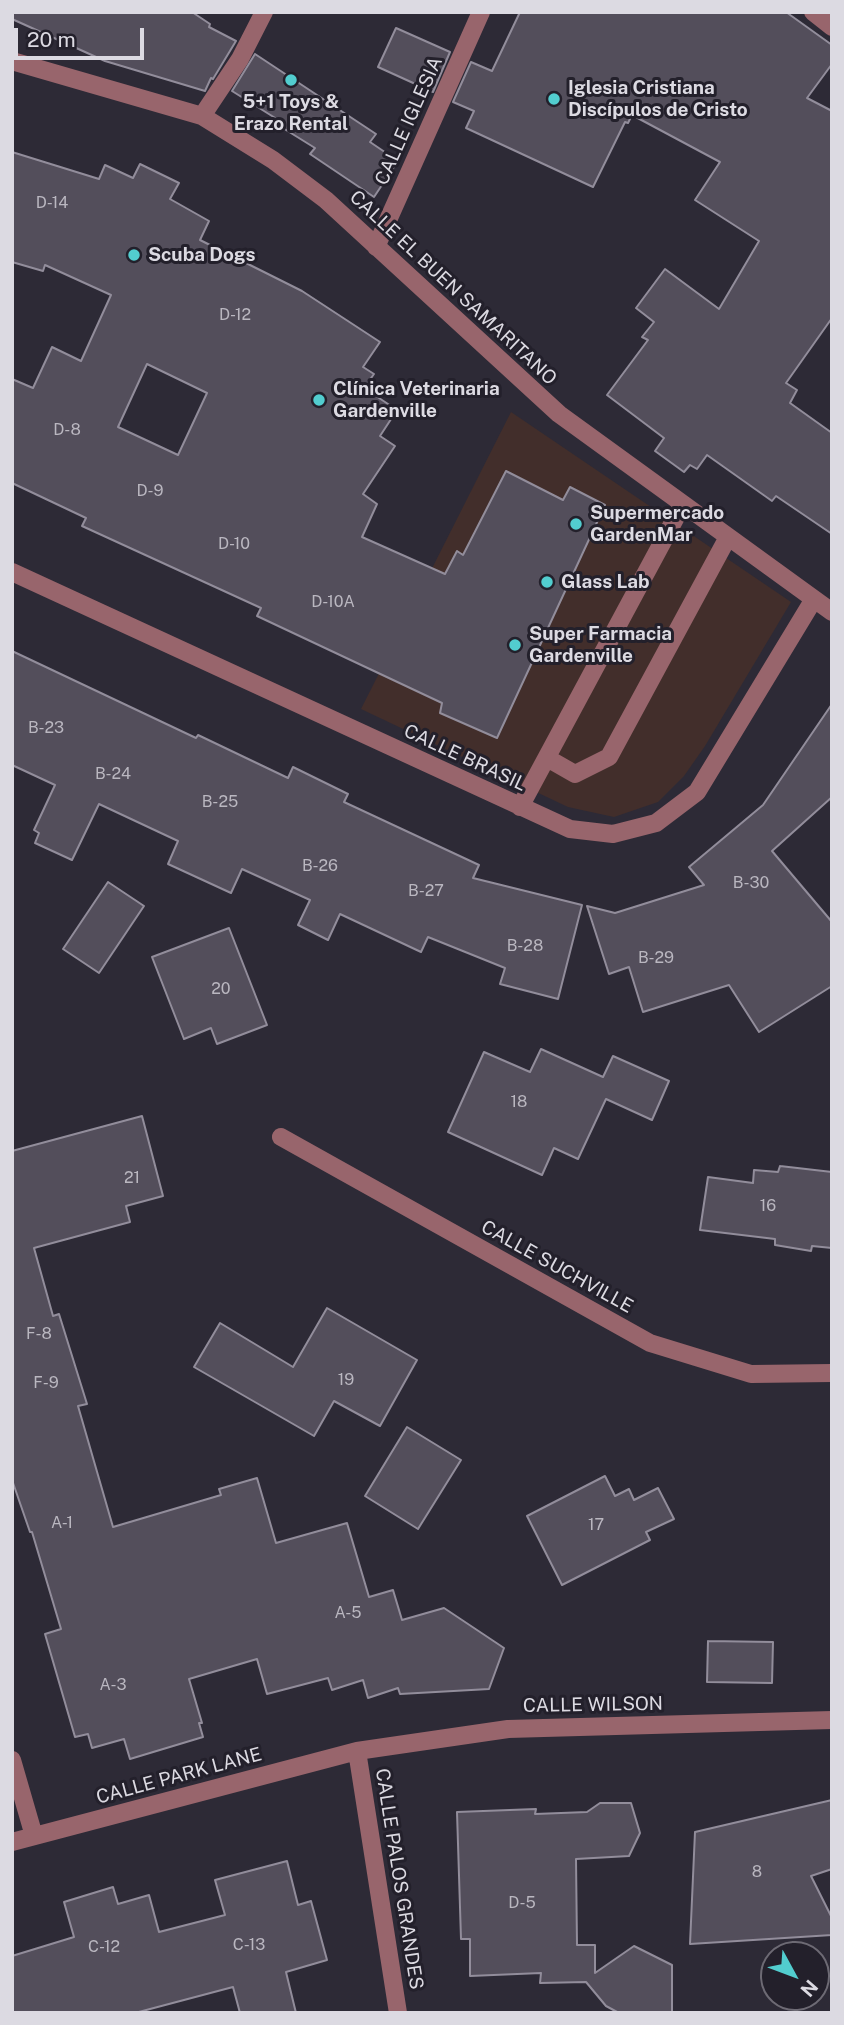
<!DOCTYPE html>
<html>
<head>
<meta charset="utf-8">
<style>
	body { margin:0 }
	#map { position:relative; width:844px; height:2025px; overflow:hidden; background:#2d2a36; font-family:"Public Sans",sans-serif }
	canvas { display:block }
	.frame { position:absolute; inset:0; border:14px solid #dcdae2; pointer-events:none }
	.north { position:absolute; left:760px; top:1941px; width:70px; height:70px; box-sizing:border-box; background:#23202b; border:2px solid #6d6a74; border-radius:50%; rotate:131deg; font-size:19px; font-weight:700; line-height:28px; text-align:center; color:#dcdae2 }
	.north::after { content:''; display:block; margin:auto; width:24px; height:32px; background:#52cdcf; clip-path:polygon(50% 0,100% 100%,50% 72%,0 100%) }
	.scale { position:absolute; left:14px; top:28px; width:130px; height:32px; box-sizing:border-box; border:4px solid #dcdae2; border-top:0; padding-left:9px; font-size:21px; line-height:24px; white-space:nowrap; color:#dcdae2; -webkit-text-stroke:5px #23202b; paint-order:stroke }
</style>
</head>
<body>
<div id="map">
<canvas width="844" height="2025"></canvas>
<div class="frame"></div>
<div class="north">N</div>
<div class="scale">20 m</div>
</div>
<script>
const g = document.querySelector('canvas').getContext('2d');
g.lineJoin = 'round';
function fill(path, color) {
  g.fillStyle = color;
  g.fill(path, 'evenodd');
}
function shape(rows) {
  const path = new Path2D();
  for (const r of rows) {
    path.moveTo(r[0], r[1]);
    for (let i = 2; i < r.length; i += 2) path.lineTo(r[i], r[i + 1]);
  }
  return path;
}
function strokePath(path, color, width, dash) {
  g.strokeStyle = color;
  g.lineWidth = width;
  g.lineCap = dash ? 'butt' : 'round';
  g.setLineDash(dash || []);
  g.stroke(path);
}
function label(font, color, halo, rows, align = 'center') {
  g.font = font + ' "Public Sans",sans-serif';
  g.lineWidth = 6;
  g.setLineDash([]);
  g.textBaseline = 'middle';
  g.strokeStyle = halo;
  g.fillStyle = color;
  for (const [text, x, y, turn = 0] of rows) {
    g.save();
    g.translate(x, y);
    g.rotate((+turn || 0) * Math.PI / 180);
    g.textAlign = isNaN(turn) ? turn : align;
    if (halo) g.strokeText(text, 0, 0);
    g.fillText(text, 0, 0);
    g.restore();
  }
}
const commercial = shape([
	[511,412,791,602,705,746,684,776,658,802,614,817,568,807,361,709]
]);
const building = shape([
	[12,12,192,12,210,24,209,27,236,41,213,79,211,78,205,91,105,61,12,19,12,12],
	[520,12,786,12,832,45,832,64,807,98,832,111,832,318,786,383,797,390,790,403,832,433,832,534,776,496,772,501,707,455,697,469,690,465,684,472,655,451,664,438,607,395,648,340,642,337,654,322,636,308,665,269,719,309,759,241,695,200,720,162,632,115,628,123,625,122,593,187,466,128,474,111,453,102,471,62,492,71,520,12],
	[396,28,450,52,433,92,378,67,396,28],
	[255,54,376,134,370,142,398,161,374,197,310,154,315,148,278,125,280,121,232,91,255,54],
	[12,152,99,179,105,165,133,178,140,164,179,183,170,199,209,221,200,240,302,291,380,342,363,367,374,374,364,388,397,410,380,436,395,446,363,494,377,504,362,537,445,574,457,551,463,555,506,471,563,500,570,487,605,505,497,738,440,713,442,703,257,616,261,608,82,526,86,518,12,483,12,379,33,388,52,347,81,361,111,295,45,265,43,271,12,262,12,152],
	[147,364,207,393,178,455,118,427,147,364],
	[12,651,196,738,198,735,288,778,293,767,348,794,344,802,479,865,473,878,582,905,558,999,500,984,505,968,428,937,421,952,340,914,328,940,298,925,310,900,242,869,231,893,168,864,178,841,99,804,72,860,35,843,39,833,34,830,55,785,12,765,12,651],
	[832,704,832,797,772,851,832,922,832,986,759,1032,729,985,643,1012,629,967,609,974,587,906,615,913,704,885,689,867,763,805,832,704],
	[108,882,144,906,99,973,63,949,108,882],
	[229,928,267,1025,217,1044,211,1028,184,1039,152,957,229,928],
	[541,1049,603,1077,613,1056,669,1081,652,1120,606,1099,578,1159,554,1148,542,1175,448,1132,484,1052,530,1072,541,1049],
	[142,1116,163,1196,126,1206,130,1222,34,1248,53,1316,59,1314,87,1404,78,1406,113,1527,221,1495,219,1489,257,1478,276,1543,347,1523,369,1597,393,1590,402,1620,444,1608,504,1648,489,1689,400,1694,398,1688,368,1698,363,1680,332,1690,328,1678,267,1694,257,1659,189,1679,202,1723,199,1723,203,1737,130,1759,124,1739,92,1748,88,1734,75,1737,45,1634,61,1629,32,1532,30,1532,12,1480,12,1151,142,1116],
	[780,1166,832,1172,832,1248,812,1246,811,1251,775,1245,775,1239,700,1230,708,1177,753,1183,754,1170,778,1172,780,1166],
	[327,1308,417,1360,380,1426,334,1401,314,1436,194,1367,220,1323,293,1367,327,1308],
	[407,1427,461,1460,418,1529,365,1496,407,1427],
	[605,1476,615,1496,629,1489,634,1500,658,1488,674,1519,646,1532,650,1540,562,1585,527,1516,605,1476],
	[708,1641,773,1642,772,1683,707,1682,708,1641],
	[832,1800,832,1869,811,1876,832,1918,832,1935,690,1944,695,1832,832,1800],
	[600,1803,631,1803,640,1833,629,1856,576,1859,577,1945,595,1945,595,1973,634,1946,672,1965,672,2013,619,2013,606,2006,586,1982,540,1983,541,1973,470,1976,470,1939,461,1939,457,1812,536,1809,535,1814,587,1812,600,1803],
	[287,1861,298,1905,311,1901,327,1960,286,1972,296,2013,240,2013,233,1987,135,2013,12,2013,12,1956,74,1937,64,1902,113,1887,118,1904,149,1895,159,1932,225,1915,215,1880,287,1861]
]);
const minor = shape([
	[813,12,832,27],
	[12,61,202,116,273,160,326,200,559,414,832,612],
	[202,116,240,59,264,12],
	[376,247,481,12],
	[12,572,570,829,613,834,656,823,697,792,814,599],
	[547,758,575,774,609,757,728,537],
	[520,807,683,504],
	[281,1137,650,1343,751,1374,832,1373],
	[357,1751,398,2013],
	[12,1760,34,1836],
	[12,1842,357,1751,508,1729,832,1720]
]);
const markers = [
	[291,80,7,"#52cdcf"],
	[554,99,7,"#52cdcf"],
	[134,255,7,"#52cdcf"],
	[319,400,7,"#52cdcf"],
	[576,524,7,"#52cdcf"],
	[547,582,7,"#52cdcf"],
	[515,645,7,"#52cdcf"]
];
const numberNames = [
	["D-14",52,203],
	["D-12",235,315],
	["D-8",67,430],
	["D-9",150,491],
	["D-10",234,544],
	["D-10A",333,602],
	["B-23",46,728],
	["B-24",113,774],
	["B-25",220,802],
	["B-26",320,866],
	["B-30",751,883],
	["B-27",426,891],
	["B-28",525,946],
	["B-29",656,958],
	["20",221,989],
	["18",519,1102],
	["21",132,1178],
	["16",768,1206],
	["F-8",39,1334],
	["19",346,1380],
	["F-9",46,1383],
	["A-1",62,1523],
	["17",596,1525],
	["A-5",348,1613],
	["A-3",113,1685],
	["8",757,1872],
	["D-5",522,1903],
	["C-13",249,1945],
	["C-12",104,1947]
];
const poiNames = [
	["Iglesia Cristiana",568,88],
	["Discípulos de Cristo",568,110],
	["5+1 Toys &",291,102,"center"],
	["Erazo Rental",291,124,"center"],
	["Scuba Dogs",148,255],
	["Clínica Veterinaria",333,389],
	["Gardenville",333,411],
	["Supermercado",590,513],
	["GardenMar",590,535],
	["Glass Lab",561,582],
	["Super Farmacia",529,634],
	["Gardenville",529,656]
];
const streetNames = [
	["CALLE IGLESIA",409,121,-66],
	["CALLE EL BUEN SAMARITANO",453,288,43],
	["CALLE BRASIL",465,758,25],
	["CALLE SUCHVILLE",557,1267,29],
	["CALLE WILSON",593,1705,-1],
	["CALLE PARK LANE",179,1776,-15],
	["CALLE PALOS GRANDES",399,1879,81]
];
fill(commercial, '#422e2b');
fill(building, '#534e5b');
strokePath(building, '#928d9b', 2);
strokePath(minor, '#98656c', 18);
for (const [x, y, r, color] of markers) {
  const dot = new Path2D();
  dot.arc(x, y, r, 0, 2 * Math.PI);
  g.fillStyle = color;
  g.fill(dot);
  strokePath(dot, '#23202b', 2.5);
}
label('16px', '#bab7c0', null, numberNames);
label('bold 19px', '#dcdae2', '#23202b', poiNames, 'left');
label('19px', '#dcdae2', '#23202b', streetNames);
</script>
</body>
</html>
